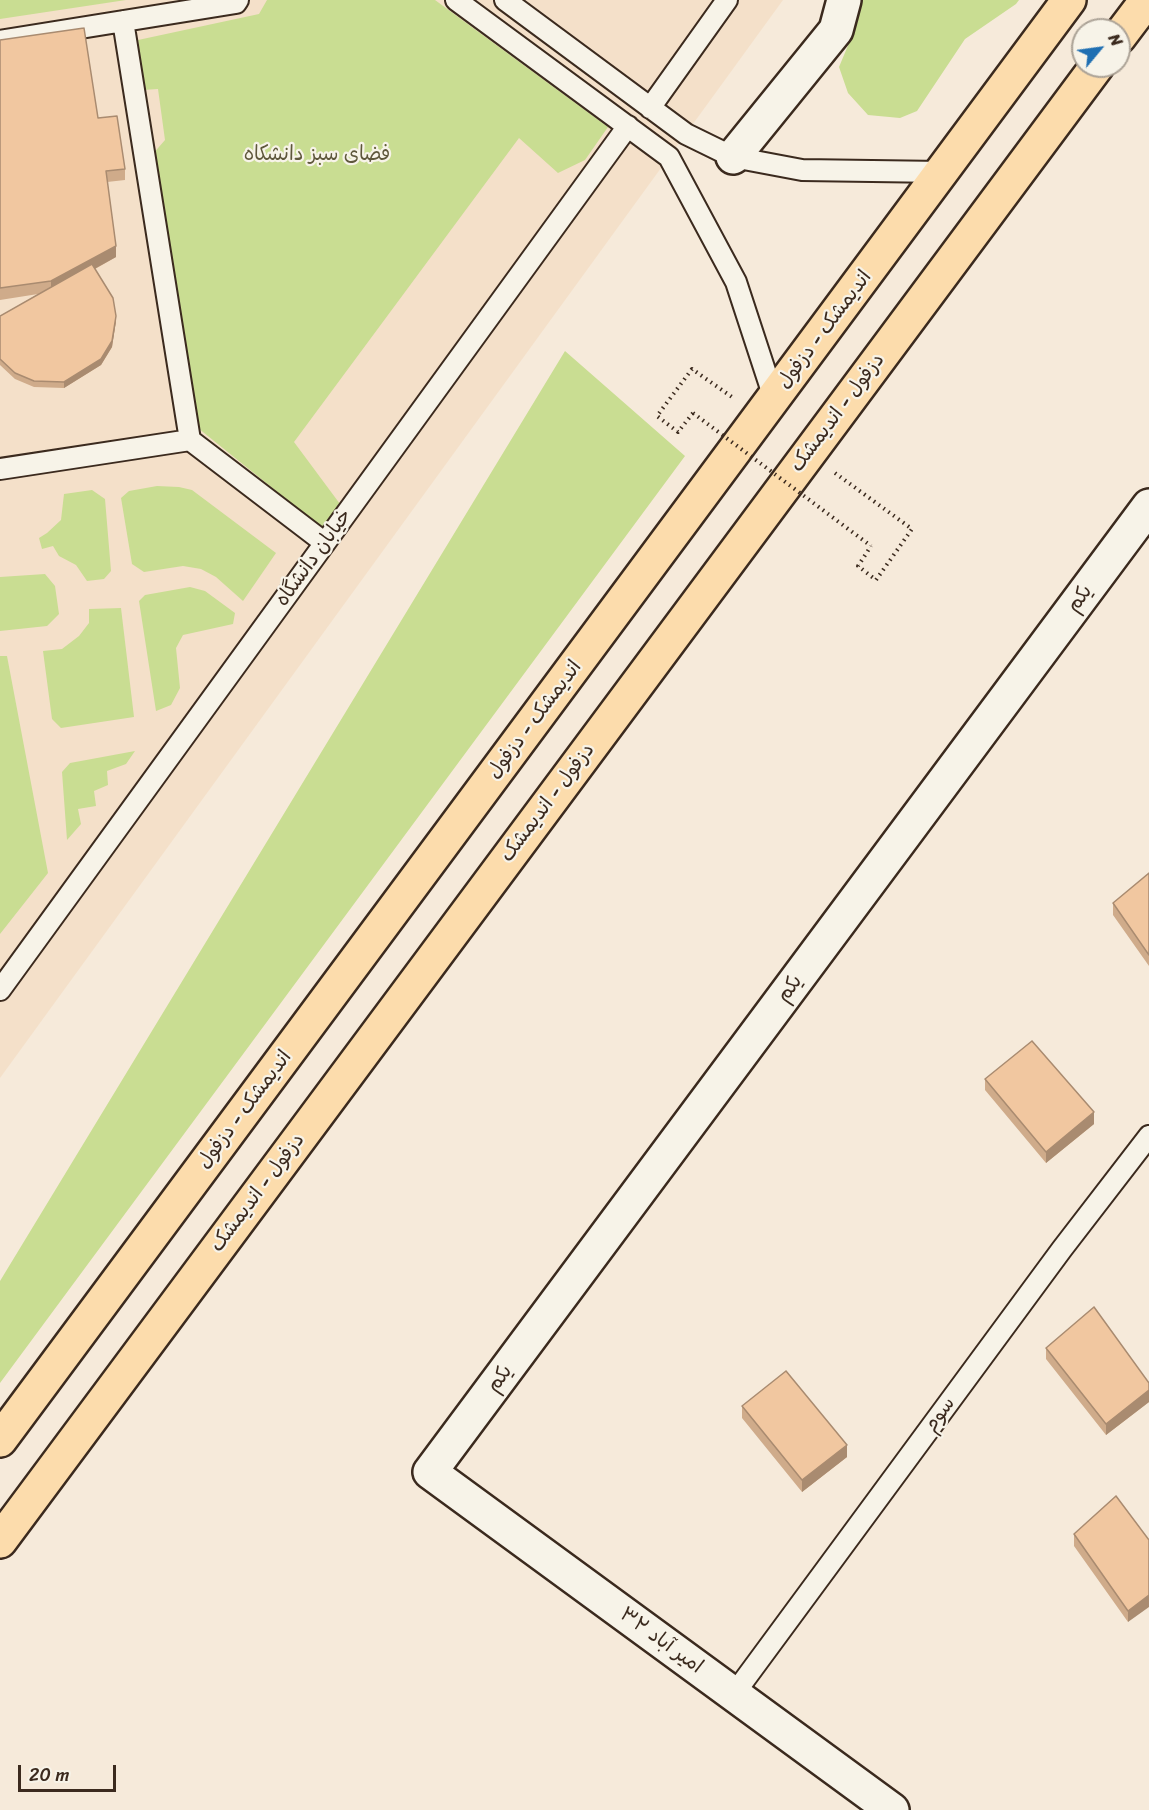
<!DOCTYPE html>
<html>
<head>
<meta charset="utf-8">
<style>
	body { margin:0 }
	#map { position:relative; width:1149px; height:1810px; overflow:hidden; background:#f6eada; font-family:Sriracha,sans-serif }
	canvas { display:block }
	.north { position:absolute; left:1071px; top:18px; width:60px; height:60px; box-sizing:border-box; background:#f7f3e8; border:2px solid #aca397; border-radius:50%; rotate:61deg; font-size:16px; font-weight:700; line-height:24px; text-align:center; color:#3b2a1e }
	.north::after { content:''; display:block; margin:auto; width:21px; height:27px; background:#1f6fb2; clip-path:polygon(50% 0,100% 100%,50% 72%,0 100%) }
	.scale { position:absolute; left:18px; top:1765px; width:98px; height:27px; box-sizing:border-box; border:3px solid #3b2a1e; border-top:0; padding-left:8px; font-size:18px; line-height:21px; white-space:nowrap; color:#3b2a1e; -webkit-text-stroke:4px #f7f3e8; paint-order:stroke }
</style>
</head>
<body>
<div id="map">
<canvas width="1149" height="1810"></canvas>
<div class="north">N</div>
<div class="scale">20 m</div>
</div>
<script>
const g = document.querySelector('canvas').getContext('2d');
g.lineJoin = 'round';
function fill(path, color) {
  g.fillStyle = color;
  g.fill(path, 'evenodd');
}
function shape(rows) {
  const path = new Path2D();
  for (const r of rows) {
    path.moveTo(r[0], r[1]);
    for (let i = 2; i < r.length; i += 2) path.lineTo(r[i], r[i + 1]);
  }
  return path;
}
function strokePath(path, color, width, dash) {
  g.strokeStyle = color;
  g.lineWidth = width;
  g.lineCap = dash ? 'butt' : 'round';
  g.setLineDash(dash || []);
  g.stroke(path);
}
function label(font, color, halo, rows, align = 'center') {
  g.font = font + ' Sriracha,"Playpen Sans Arabic",sans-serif';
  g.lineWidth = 4.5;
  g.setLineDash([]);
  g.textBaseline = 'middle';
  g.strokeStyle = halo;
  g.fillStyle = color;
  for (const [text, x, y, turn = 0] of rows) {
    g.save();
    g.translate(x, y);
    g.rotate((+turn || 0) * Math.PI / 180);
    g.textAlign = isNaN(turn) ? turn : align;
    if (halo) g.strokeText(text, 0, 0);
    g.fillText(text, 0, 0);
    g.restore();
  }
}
const built = shape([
	[0,0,783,0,0,1078]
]);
const green = shape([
	[0,0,126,0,0,19],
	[267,0,435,0,608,127,585,160,558,173,519,138,294,442,340,504,322,528,198,428,193,386,152,155,165,140,158,89,143,90,138,40,259,14],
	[862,0,1019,0,1016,4,965,39,917,111,900,118,868,115,848,93,839,67,857,24],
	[565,351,685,456,0,1383,0,1281],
	[157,486,179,487,192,490,276,553,243,601,216,577,201,569,183,566,144,572,132,564,121,498,129,491],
	[92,490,105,499,111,571,104,579,87,581,76,565,59,556,53,546,42,549,39,538,47,533,61,520,64,494],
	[45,574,55,586,59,614,47,626,0,631,0,577],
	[190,587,205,591,235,613,233,624,183,635,176,648,180,688,171,705,156,711,139,601,145,595],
	[121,608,134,717,61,728,52,719,43,651,62,649,79,636,89,623,89,609],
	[0,656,7,656,48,873,0,934],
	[135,751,126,764,107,771,108,785,94,791,96,806,78,809,81,824,67,840,62,772,70,763]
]);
const path = shape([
	[693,413,678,432,657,416,692,369,732,397],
	[835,473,912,529,876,580,858,566,871,546]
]);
const service = shape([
	[456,0,669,157,736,282,774,398],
	[505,0,686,134,733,157,802,170,942,172],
	[123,21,190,440],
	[0,41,236,3,238,0],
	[650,108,727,0],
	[0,469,190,440,325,543],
	[0,990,628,126],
	[734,1694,1062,1249,1149,1136]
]);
const minor = shape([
	[733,157,836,30,844,0],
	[892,1810,430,1472,1149,506]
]);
const primary = shape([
	[1119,37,1147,0],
	[0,1440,1069,0],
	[0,1541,1097,66]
]);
const pathBridge = shape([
	[693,413,871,546]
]);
const wall = shape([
	[0,40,98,118,125,169,125,180,107,182,116,257,95,269,116,321,112,347,101,365,64,388,34,387,15,379,0,365,0,316,38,294,0,300],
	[1149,873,1149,966,1113,915,1113,903],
	[985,1079,1094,1124,1046,1163,985,1090],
	[1046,1348,1149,1383,1149,1402,1106,1435,1046,1359],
	[742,1406,847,1457,802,1492,742,1418],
	[1074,1534,1149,1540,1128,1622,1074,1546]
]);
const shadedWall = shape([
	[116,246,116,257,51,293,51,281],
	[116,316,116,321,112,347,101,365,64,388,64,382],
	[1094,1112,1094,1124,1046,1163,1046,1152],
	[1149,1390,1149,1402,1106,1435,1106,1424],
	[847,1445,847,1457,802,1492,802,1480],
	[1149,1595,1149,1607,1128,1622,1128,1611]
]);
const building = shape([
	[84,28,98,118,117,116,125,169,106,171,116,246,51,281,0,288,0,40,84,28],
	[92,264,113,298,116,316,112,341,101,359,64,382,34,381,15,373,0,359,0,316,92,264],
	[1149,873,1149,955,1113,903,1149,873],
	[1032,1041,1094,1112,1046,1152,985,1079,1032,1041],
	[1094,1307,1149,1383,1149,1390,1106,1424,1046,1348,1094,1307],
	[786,1371,847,1445,802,1480,742,1406,786,1371],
	[1116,1496,1149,1540,1149,1595,1128,1611,1074,1534,1116,1496]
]);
const parkNames = [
	["فضای سبز دانشکاه",317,155]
];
const streetNames = [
	["اندیمشک - دزفول",825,330,-53],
	["دزفول - اندیمشک",838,413,-53],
	["خیابان دانشگاه",314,558,-54],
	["یکم",1080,599,-53],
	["اندیمشک - دزفول",535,720,-53],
	["دزفول - اندیمشک",548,803,-53],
	["یکم",790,989,-53],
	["اندیمشک - دزفول",245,1110,-53],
	["دزفول - اندیمشک",258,1193,-53],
	["یکم",500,1379,-53],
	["سوم",940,1415,-54],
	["۳۲ امیر آباد",661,1641,36]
];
fill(built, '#f4e0c9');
fill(green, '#c9dd92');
strokePath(service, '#3b2a1e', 24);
strokePath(minor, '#3b2a1e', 38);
strokePath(primary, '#3b2a1e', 38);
strokePath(path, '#3b2a1e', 4, [1.5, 4.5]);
strokePath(service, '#f7f3e8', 20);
strokePath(minor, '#f7f3e8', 33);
strokePath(primary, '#fcdcac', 33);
strokePath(pathBridge, '#3b2a1e', 4, [1.5, 4.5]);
fill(wall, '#cfab8a');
fill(shadedWall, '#a98b70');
fill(building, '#f1c7a0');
strokePath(building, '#a98b70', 1.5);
label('20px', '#5e573b', '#f7f3e8', parkNames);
label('20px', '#3b2a1e', '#f7f3e8', streetNames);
</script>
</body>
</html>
